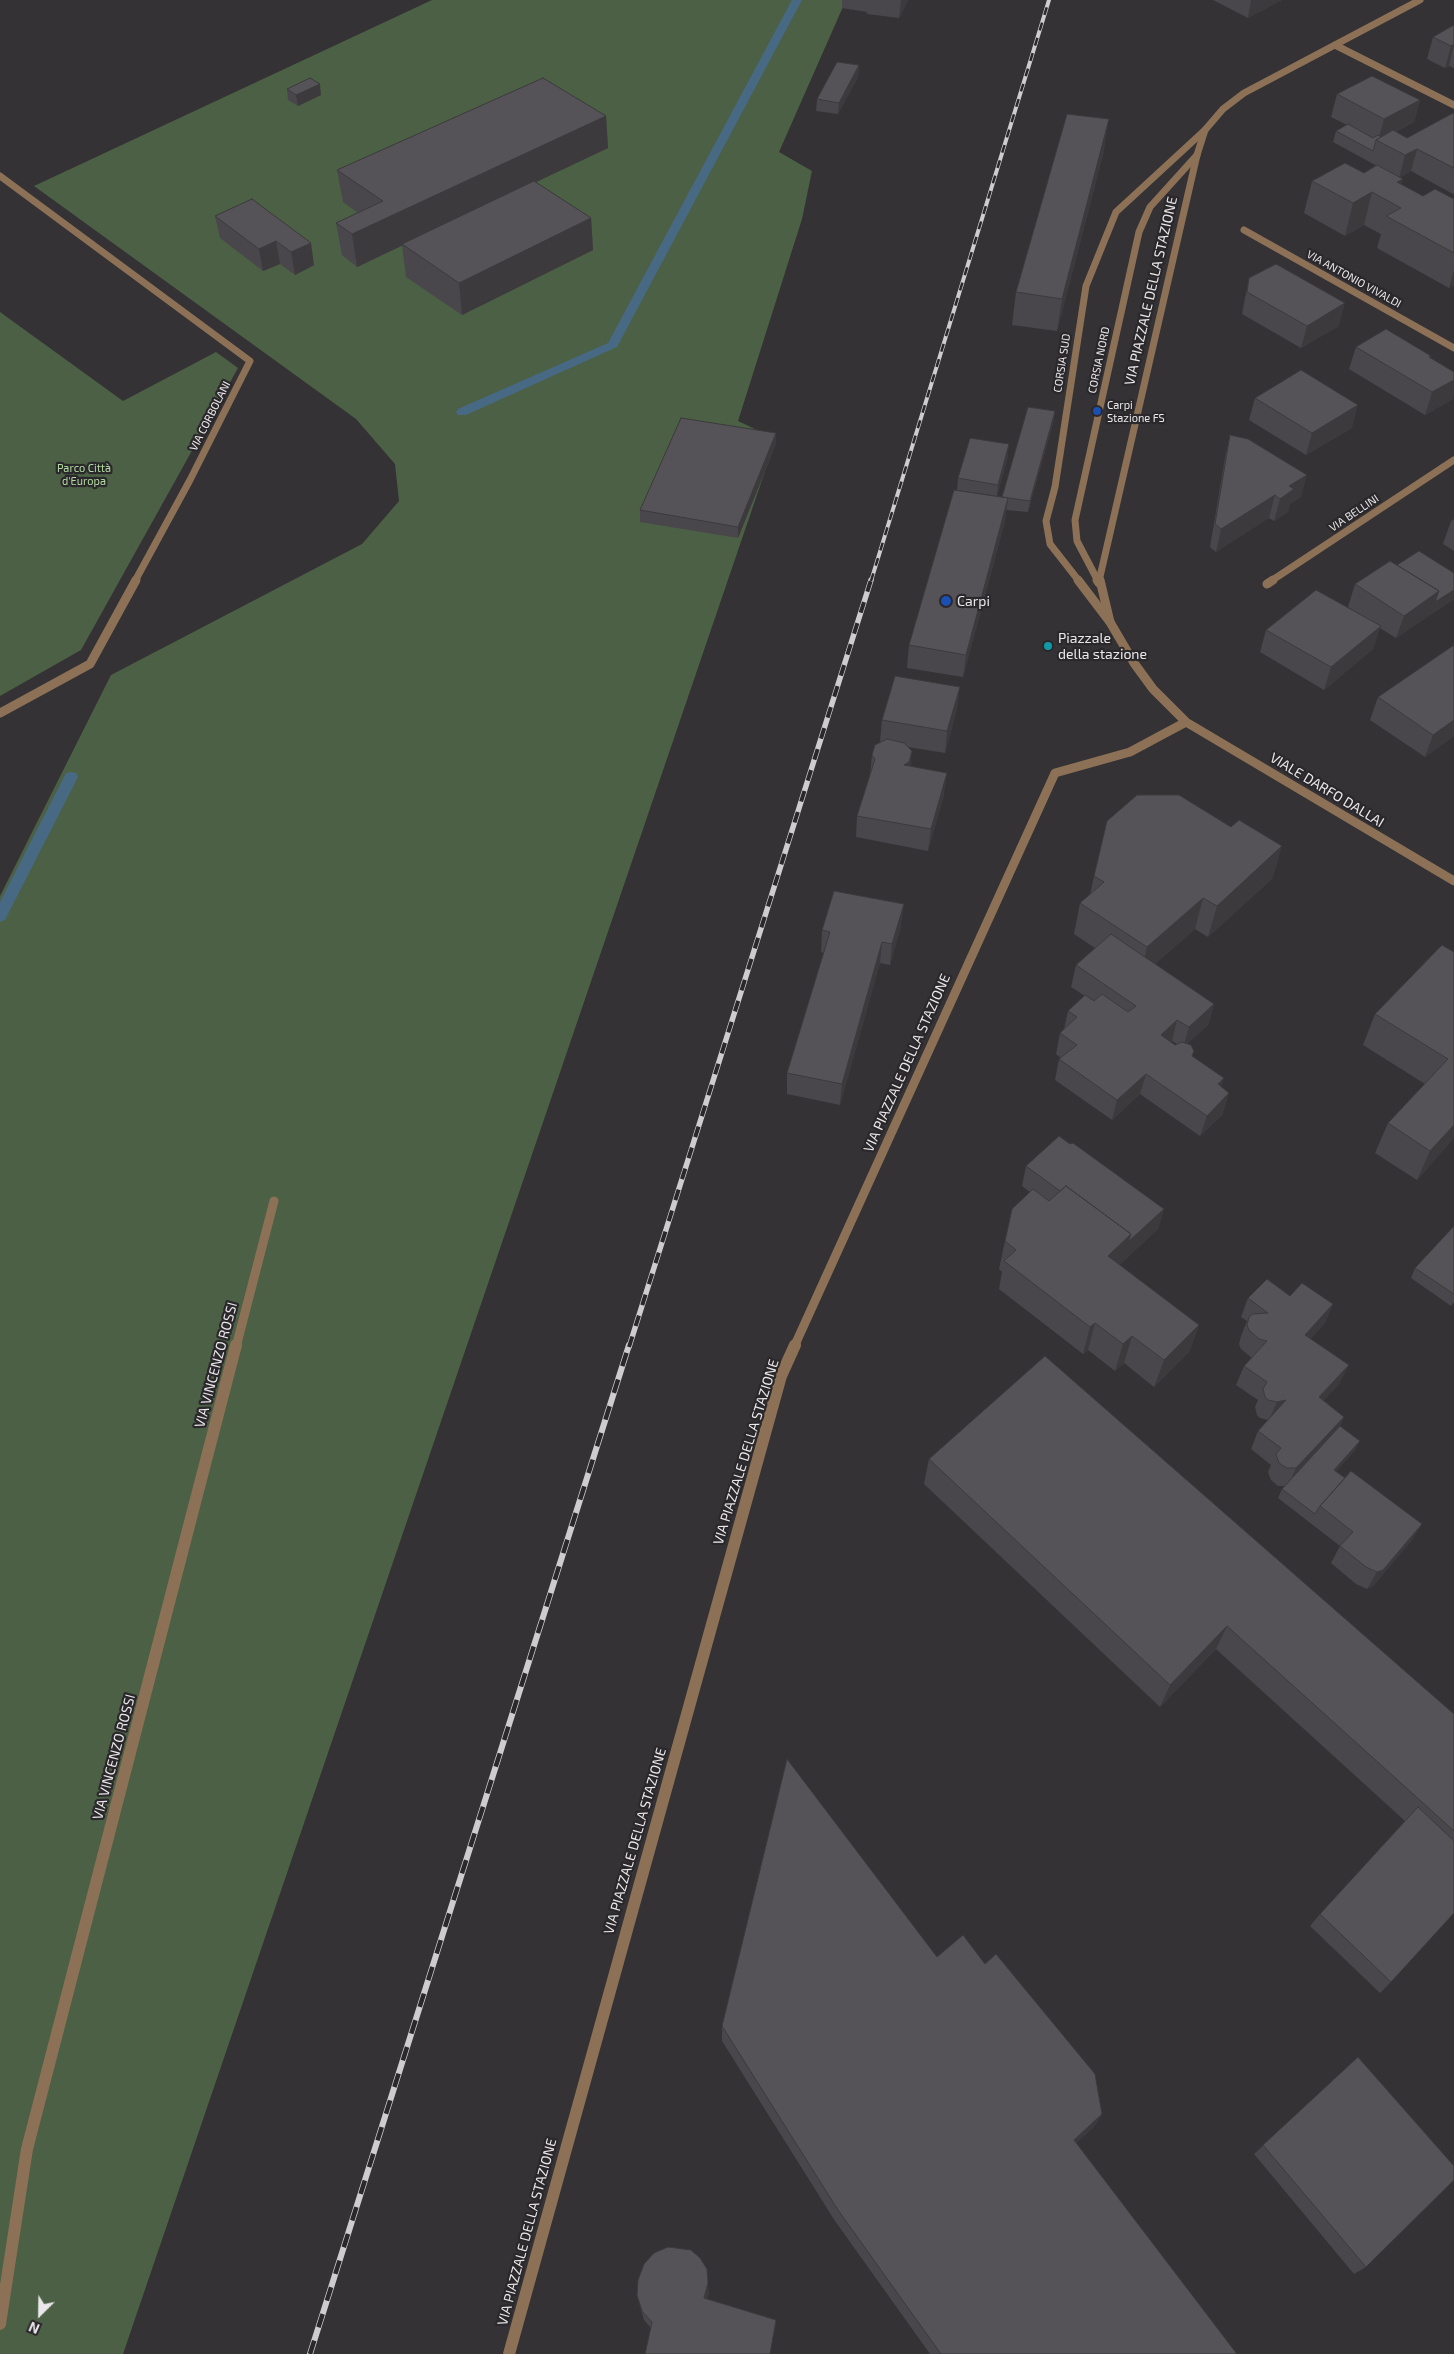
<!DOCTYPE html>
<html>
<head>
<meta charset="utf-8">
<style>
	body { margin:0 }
	#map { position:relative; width:1454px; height:2354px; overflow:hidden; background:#343235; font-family:"Exo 2",sans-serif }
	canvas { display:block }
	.north { position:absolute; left:15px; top:2289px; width:50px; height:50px; -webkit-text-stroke:4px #2a282b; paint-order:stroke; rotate:203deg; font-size:14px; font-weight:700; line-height:20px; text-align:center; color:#eae8ea }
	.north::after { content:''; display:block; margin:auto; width:18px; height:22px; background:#eae8ea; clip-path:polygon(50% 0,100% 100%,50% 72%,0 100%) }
</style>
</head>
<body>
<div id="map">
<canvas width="1454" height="2354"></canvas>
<div class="north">N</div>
</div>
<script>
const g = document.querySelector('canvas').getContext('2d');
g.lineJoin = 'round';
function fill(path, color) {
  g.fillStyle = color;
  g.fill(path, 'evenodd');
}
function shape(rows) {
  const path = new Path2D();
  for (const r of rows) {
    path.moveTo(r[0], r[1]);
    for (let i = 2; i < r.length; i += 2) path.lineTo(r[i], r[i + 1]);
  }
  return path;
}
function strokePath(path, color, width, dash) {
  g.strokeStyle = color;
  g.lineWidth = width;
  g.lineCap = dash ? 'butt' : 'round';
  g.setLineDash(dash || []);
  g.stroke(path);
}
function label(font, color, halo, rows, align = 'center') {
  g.font = font + ' "Exo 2",sans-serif';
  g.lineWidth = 4.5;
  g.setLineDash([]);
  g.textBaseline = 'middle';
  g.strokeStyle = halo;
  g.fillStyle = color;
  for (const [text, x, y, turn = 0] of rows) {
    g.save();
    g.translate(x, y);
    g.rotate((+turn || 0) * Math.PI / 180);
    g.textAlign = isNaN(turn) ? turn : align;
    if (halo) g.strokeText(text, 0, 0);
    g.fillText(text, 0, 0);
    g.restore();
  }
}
const green = shape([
	[432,0,846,0,779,152,812,171,802,219,738,421,776,439,123,2354,0,2354,0,896,111,675,362,544,399,501,395,464,356,419,34,186],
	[0,312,123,401,216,352,238,368,81,650,0,696]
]);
const stream = shape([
	[792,0,802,0,617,347,466,415,458,415,456,412,458,409,608,343,792,0],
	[71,772,76,773,78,777,7,916,5,920,0,922,0,902,64,777,66,773,71,772]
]);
const serviceFar1 = shape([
	[1079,581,1050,544,1046,521,1055,487,1086,286,1116,212,1205,130],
	[1098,581,1077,541,1075,520,1139,232,1150,207,1197,155]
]);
const service = shape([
	[1078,580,1110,622],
	[1097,580,1099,583]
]);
const minorFar2 = shape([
	[1335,45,1454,105],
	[0,176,250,361,190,480,135,581],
	[1244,230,1454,348],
	[1099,581,1197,155,1205,130,1223,109,1244,93,1420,0],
	[1271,581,1454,460]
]);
const minorFar1 = shape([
	[1100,580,1110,622,1134,663,1153,689,1186,722,1454,881],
	[1267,584,1273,580],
	[0,713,90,664,136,580],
	[236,1347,274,1201],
	[794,1347,1055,773,1130,752,1186,722]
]);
const minor = shape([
	[0,2324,27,2149,236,1345],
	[509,2354,781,1376,795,1345]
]);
const railFar2 = shape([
	[871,581,1049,0]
]);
const railFar1 = shape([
	[629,1347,871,580]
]);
const rail = shape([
	[310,2354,629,1345]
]);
const wall = shape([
	[842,0,908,0,899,18,867,14,867,12,842,8],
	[1213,0,1282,0,1248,18],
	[1454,25,1454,68,1449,66,1445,68,1427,59,1433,37],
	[859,65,858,77,838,114,816,111,817,99],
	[287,89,321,95,298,106,288,100],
	[1337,94,1420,100,1414,122,1396,132,1407,138,1454,114,1454,193,1453,194,1411,171,1399,178,1403,179,1401,184,1423,196,1454,199,1454,285,1449,288,1377,248,1381,234,1364,225,1345,236,1304,213,1312,181,1364,173,1377,166,1333,142,1336,131,1347,125,1331,117],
	[606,116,608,148,535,182,591,218,593,250,462,315,406,277,402,245,357,267,342,255,336,223,358,213,343,202,337,170],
	[1104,151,1057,331,1012,325,1016,292],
	[252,199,314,265,295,275,280,264,263,271,220,238,215,216],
	[1249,278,1339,326,1301,348,1242,314],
	[1356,347,1454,372,1454,396,1453,399,1425,415,1349,369],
	[1255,398,1352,428,1306,455,1249,420],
	[1055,411,1053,423,1028,512,1006,510,1005,521,963,677,907,668,909,645,1002,498],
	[1230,435,1301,497,1290,504,1288,512,1274,521,1269,518,1216,552,1210,547,1225,458],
	[776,444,738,538,640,522,640,510],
	[1008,456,997,496,957,490,958,478],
	[1454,519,1454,551,1443,544,1451,521],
	[1397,565,1454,573,1454,599,1396,638,1380,628,1373,649,1324,690,1260,652,1266,630,1362,616,1348,607,1355,584],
	[1454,645,1454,736,1425,757,1370,720,1378,697],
	[957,709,945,753,908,747,911,766,944,795,928,851,856,837,857,816,870,775,872,755,881,742,880,742,882,720],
	[1094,876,1273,878,1208,937,1195,929,1155,964,1214,1004,1208,1025,1187,1044,1193,1057,1221,1087,1223,1114,1200,1136,1140,1094,1112,1120,1055,1080,1059,1059,1061,1058,1056,1054,1060,1033,1064,1029,1068,1011,1085,996,1071,987,1076,965,1095,948,1074,934,1080,903,1090,895],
	[1172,1041,1177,1044,1175,1045,1171,1042],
	[901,926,890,965,880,963,840,1105,787,1094,787,1073,824,953,821,952,822,930],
	[1442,945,1454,1138,1417,1180,1375,1153,1388,1123,1425,1084,1363,1045,1375,1014],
	[1070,1144,1164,1209,1158,1229,1119,1265,1199,1325,1189,1352,1154,1387,1124,1363,1115,1371,1088,1350,1083,1354,999,1289,1002,1272,999,1269,1005,1241,1030,1192,1022,1186,1026,1166],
	[1454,1226,1454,1302,1451,1306,1411,1278,1415,1268],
	[1290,1296,1333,1304,1325,1323,1310,1339,1340,1383,1323,1401,1344,1417,1340,1426,1355,1450,1336,1471,1345,1478,1422,1524,1411,1541,1373,1586,1367,1589,1356,1584,1331,1563,1340,1546,1278,1498,1282,1489,1285,1486,1278,1486,1271,1480,1268,1472,1271,1465,1251,1449,1258,1431,1268,1420,1260,1418,1257,1415,1255,1407,1258,1400,1236,1385,1244,1366,1252,1358,1241,1349,1239,1344,1241,1336,1247,1321,1241,1317,1248,1298],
	[929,1459,1454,1714,1454,1913,1391,1982,1380,1993,1310,1926,1320,1914,1405,1821,1216,1649,1160,1707,924,1484],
	[937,1957,1102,2114,1093,2128,1076,2143,1237,2354,930,2354,835,2221,722,2041,722,2026],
	[1358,2057,1366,2267,1354,2274,1254,2154],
	[709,2293,707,2299,776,2320,775,2329,651,2328,644,2320,637,2295]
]);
const shadedWall = shape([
	[901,0,908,0,899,18],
	[1251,0,1282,0,1248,18],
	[1454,44,1449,66,1445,68,1451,46],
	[859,65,858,77,838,114,839,103],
	[320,84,321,95,298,106,296,95],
	[1420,100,1414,122,1378,141,1384,119],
	[606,116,608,148,357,267,352,234],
	[1109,119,1104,151,1057,331,1062,299],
	[1417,149,1411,171,1399,178,1405,155],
	[1403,179,1396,205,1397,182],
	[1372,192,1364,225,1345,236,1353,203],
	[591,218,593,250,462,315,459,283],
	[276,241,280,264,263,271,259,249],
	[311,243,314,265,295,275,291,252],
	[1454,270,1454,285,1449,288],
	[1345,303,1339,326,1301,348,1307,326],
	[1454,380,1454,396,1453,399,1425,415,1432,392],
	[1358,405,1352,428,1306,455,1312,433],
	[1055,411,1053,423,1028,512,1030,501],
	[776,433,776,444,738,538,738,527],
	[1009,444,1008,456,997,496,998,485],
	[1307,475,1301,497,1290,504,1288,512,1274,521,1280,499,1289,486],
	[1275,495,1269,518,1216,552,1221,529],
	[1008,498,1005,521,963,677,966,655],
	[1454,590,1454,599,1396,638,1404,616,1439,591],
	[1381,626,1373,649,1324,690,1331,667],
	[960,687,957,709,945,753,947,731],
	[1454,720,1454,736,1425,757,1433,735],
	[912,751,910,773,904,765],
	[947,773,944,795,928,851,931,829],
	[1282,846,1273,878,1208,937,1217,906],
	[1203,898,1195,929,1140,977,1147,947],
	[904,904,901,926,890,965,892,944],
	[882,942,880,963,840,1105,842,1084],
	[1214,1004,1208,1025,1183,1048,1189,1027],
	[1177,1020,1172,1041,1156,1056,1161,1035],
	[1146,1074,1140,1094,1112,1120,1117,1100],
	[1224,1078,1217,1099,1218,1084],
	[1229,1093,1223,1114,1200,1136,1207,1116],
	[1454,1125,1454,1138,1417,1180,1430,1151],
	[1164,1209,1158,1229,1100,1284,1108,1256,1131,1234],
	[1333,1304,1325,1323,1297,1354,1305,1335],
	[1095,1323,1088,1350,1083,1354,1090,1327],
	[1199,1325,1189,1352,1154,1387,1164,1360],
	[1132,1336,1124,1363,1115,1371,1123,1344],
	[1349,1365,1340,1383,1310,1416,1319,1397],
	[1286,1400,1269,1420,1277,1402],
	[1344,1417,1335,1435,1288,1486,1296,1468],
	[1360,1441,1355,1450,1329,1479,1334,1470],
	[1422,1524,1411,1541,1373,1586,1367,1589,1377,1572],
	[1227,1626,1216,1649,1160,1707,1170,1685],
	[1102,2114,1093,2128,1065,2153,1074,2140],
	[708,2283,709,2293,704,2307,704,2298]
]);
const building = shape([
	[1454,25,1454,44,1451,46,1433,37,1454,25],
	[837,62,859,65,839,103,817,99,837,62],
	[1372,76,1420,100,1384,119,1337,94,1372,76],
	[310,78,320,84,296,95,287,89,310,78],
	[543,78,606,116,352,234,336,223,383,201,337,170,543,78],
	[1453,113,1454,114,1454,168,1417,149,1405,155,1376,140,1393,130,1407,138,1453,113],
	[1067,114,1109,119,1062,299,1016,292,1067,114],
	[1348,124,1373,138,1378,135,1381,137,1376,140,1373,151,1336,131,1348,124],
	[1345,163,1364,173,1377,165,1403,179,1397,182,1423,196,1435,189,1454,199,1454,253,1386,216,1401,208,1372,192,1353,203,1312,181,1345,163],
	[534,181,591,218,459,283,402,244,534,181],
	[252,199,311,243,291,252,276,241,259,249,215,216,252,199],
	[1276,264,1345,303,1307,326,1247,292,1249,278,1276,264],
	[1386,329,1431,356,1429,357,1454,372,1454,380,1432,392,1356,347,1386,329],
	[1301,370,1358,405,1312,433,1255,398,1301,370],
	[1028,407,1055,411,1030,501,1002,497,1028,407],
	[681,418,776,433,738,527,640,510,681,418],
	[1230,435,1248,439,1307,475,1289,486,1294,489,1280,499,1275,495,1221,529,1215,524,1230,435],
	[970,438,1009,444,998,485,958,478,970,438],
	[954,490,1008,498,966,655,909,645,954,490],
	[1419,551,1454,573,1454,590,1435,602,1439,591,1397,565,1419,551],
	[1390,561,1439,591,1404,616,1355,584,1390,561],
	[1316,590,1381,626,1331,667,1266,630,1316,590],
	[1454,645,1454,720,1433,735,1378,697,1454,645],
	[895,676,960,687,947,731,882,720,895,676],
	[887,739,904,743,912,751,909,762,904,765,947,773,931,829,857,816,875,759,872,755,875,745,887,739],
	[1137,795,1179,795,1231,827,1239,820,1282,846,1217,906,1203,898,1147,947,1080,903,1104,882,1094,876,1107,821,1137,795],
	[834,891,904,904,892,944,882,942,842,1084,787,1073,830,932,822,930,834,891],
	[1111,934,1214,1004,1189,1027,1177,1020,1161,1035,1175,1045,1182,1042,1191,1045,1194,1051,1192,1056,1224,1078,1218,1084,1229,1093,1207,1116,1146,1074,1117,1100,1059,1059,1077,1045,1060,1033,1077,1017,1068,1011,1085,995,1094,1001,1102,994,1128,1012,1136,1006,1076,965,1111,934],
	[1442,945,1454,952,1454,1125,1430,1151,1388,1123,1448,1059,1375,1014,1442,945],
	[1059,1136,1070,1144,1073,1143,1164,1209,1128,1242,1131,1234,1066,1186,1060,1191,1026,1166,1059,1136],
	[1066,1186,1131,1234,1108,1256,1199,1325,1164,1360,1132,1336,1123,1344,1095,1323,1090,1327,1004,1261,1016,1250,1005,1241,1012,1209,1033,1189,1049,1201,1066,1186],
	[1454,1226,1454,1294,1415,1268,1454,1226],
	[1267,1279,1290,1296,1302,1283,1333,1304,1305,1335,1349,1365,1319,1397,1344,1417,1296,1468,1287,1468,1279,1463,1276,1454,1281,1448,1258,1431,1286,1400,1277,1402,1268,1400,1265,1397,1263,1389,1267,1382,1244,1366,1267,1341,1259,1339,1249,1330,1247,1325,1249,1317,1253,1314,1268,1313,1248,1298,1267,1279],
	[1045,1356,1454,1714,1454,1831,1227,1626,1170,1685,929,1459,1045,1356],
	[1340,1426,1360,1441,1334,1470,1345,1478,1320,1506,1315,1514,1282,1489,1340,1426],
	[1351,1471,1422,1524,1383,1570,1377,1572,1366,1567,1340,1546,1353,1532,1320,1506,1351,1471],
	[787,1759,937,1957,963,1935,985,1964,996,1954,1095,2074,1102,2114,1074,2140,1237,2354,941,2354,838,2210,722,2026,787,1759],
	[1418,1807,1454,1841,1454,1913,1391,1982,1320,1914,1418,1807],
	[1358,2057,1454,2166,1454,2180,1366,2267,1263,2145,1358,2057],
	[668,2247,691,2250,700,2258,707,2269,708,2283,704,2298,776,2320,770,2354,645,2354,652,2322,642,2311,637,2295,638,2280,644,2264,654,2253,668,2247]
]);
const markers = [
	[1097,411,5,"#1a4fb4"],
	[946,601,6,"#1a4fb4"],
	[1048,646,5,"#0f9aa8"]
];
const farStreetnames = [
	["VIA ANTONIO VIVALDI",1354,279,29],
	["CORSIA NORD",1099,360,-78],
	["CORSIA SUD",1062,363,-81],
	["VIA CORBOLANI",210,416,-63],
	["VIA BELLINI",1354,513,-34]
];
const farPoinames = [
	["Carpi",1107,405],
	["Stazione FS",1107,418]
];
const farParknames = [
	["Parco Città",84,468],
	["d'Europa",84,481]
];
const streetNames = [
	["VIA PIAZZALE DELLA STAZIONE",1151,291,-77],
	["VIALE DARFO DALLAI",1327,790,31],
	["VIA PIAZZALE DELLA STAZIONE",907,1063,-66],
	["VIA VINCENZO ROSSI",216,1365,-75],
	["VIA PIAZZALE DELLA STAZIONE",746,1452,-73],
	["VIA VINCENZO ROSSI",114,1757,-75],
	["VIA PIAZZALE DELLA STAZIONE",635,1841,-74],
	["VIA PIAZZALE DELLA STAZIONE",527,2232,-75]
];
const poiNames = [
	["Carpi",957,601],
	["Piazzale",1058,638],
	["della stazione",1058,654]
];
fill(green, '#4b6044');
fill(stream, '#486984');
strokePath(serviceFar1, '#8d7156', 7);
strokePath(service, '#8d7156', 9);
strokePath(minorFar2, '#8d7156', 7);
strokePath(minorFar1, '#8d7156', 9);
strokePath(minor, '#8d7156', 12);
strokePath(railFar2, '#ceccce', 4);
strokePath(railFar1, '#ceccce', 5.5);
strokePath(rail, '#ceccce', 6);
strokePath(railFar2, '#2a282b', 2.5, [8]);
strokePath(railFar1, '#2a282b', 4, [11]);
strokePath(rail, '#2a282b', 4.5, [14]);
fill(wall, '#49474b');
fill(shadedWall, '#3c3a3d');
fill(building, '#555357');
strokePath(building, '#3c3a3d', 1);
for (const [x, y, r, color] of markers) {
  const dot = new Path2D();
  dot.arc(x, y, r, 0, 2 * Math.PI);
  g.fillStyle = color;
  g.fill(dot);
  strokePath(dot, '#2a282b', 2);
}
label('11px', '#eae8ea', '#2a282b', farStreetnames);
label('11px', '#eae8ea', '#2a282b', farPoinames, 'left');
label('11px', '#b3dca4', '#2a282b', farParknames);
label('14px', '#eae8ea', '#2a282b', streetNames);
label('14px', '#eae8ea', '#2a282b', poiNames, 'left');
</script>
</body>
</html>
